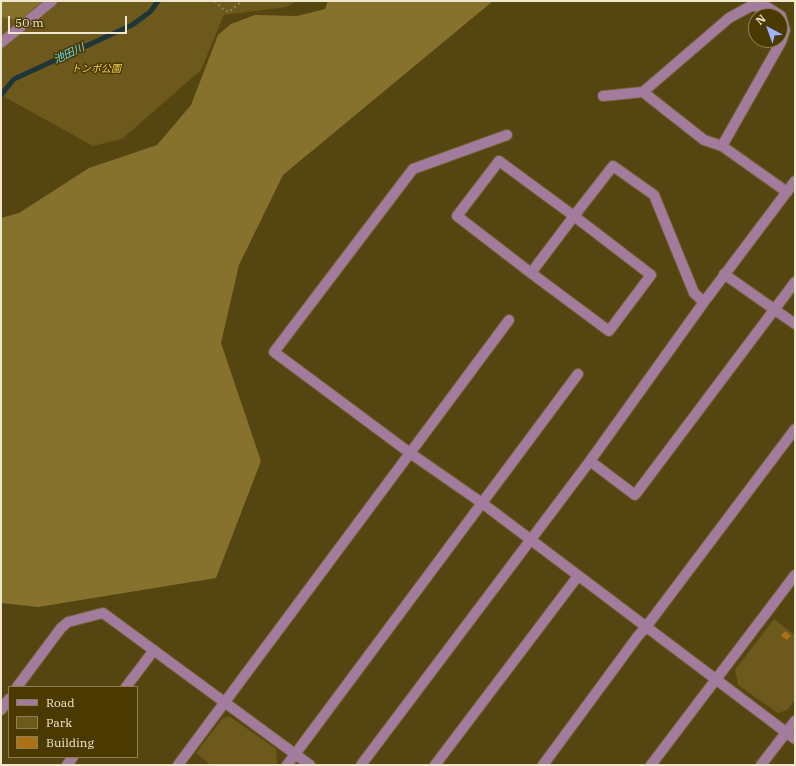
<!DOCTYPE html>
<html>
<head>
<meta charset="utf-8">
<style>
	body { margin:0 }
	#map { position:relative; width:796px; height:766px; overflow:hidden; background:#544511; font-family:"IBM Plex Serif",serif }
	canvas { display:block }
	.frame { position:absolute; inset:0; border:2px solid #f0e8ce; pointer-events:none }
	.legend { position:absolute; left:8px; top:686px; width:130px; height:72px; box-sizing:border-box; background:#4a3a02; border:1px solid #8c8054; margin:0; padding:5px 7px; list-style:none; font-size:12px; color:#f0e8ce }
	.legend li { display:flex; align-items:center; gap:8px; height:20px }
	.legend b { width:20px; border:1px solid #8c8054 }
	.north { position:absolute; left:748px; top:8px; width:40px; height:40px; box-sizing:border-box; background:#4a3a02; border:1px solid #8c8054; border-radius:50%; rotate:319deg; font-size:11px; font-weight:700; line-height:16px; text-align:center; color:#f0e8ce }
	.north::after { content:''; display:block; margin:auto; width:14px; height:18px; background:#9eb3fd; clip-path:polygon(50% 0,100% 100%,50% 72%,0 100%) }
	.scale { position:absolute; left:8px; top:16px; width:119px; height:18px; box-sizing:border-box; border:2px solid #f0e8ce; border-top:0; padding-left:5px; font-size:12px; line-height:14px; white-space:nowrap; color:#f0e8ce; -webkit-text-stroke:3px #4a3a02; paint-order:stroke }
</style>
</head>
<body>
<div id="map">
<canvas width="796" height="766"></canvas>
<div class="frame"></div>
<ul class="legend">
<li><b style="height:5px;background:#a37b9d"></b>Road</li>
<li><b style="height:11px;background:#6c591b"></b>Park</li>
<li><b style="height:11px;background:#aa7117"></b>Building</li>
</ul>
<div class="north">N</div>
<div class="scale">50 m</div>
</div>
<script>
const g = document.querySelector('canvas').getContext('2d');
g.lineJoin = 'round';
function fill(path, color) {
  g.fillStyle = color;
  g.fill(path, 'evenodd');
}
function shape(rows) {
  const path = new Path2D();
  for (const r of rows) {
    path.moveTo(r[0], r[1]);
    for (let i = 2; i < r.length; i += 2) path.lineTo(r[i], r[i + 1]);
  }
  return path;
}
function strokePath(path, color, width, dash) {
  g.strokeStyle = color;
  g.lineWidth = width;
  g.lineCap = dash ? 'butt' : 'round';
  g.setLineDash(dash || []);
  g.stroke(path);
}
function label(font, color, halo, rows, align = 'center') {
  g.font = font + ' "IBM Plex Serif","Noto Sans JP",serif';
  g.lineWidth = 3;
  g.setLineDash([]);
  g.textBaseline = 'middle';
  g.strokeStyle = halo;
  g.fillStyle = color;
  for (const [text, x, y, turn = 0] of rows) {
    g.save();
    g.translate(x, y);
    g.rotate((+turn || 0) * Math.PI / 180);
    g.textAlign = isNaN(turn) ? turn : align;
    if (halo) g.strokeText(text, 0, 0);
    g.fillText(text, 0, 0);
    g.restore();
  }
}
const green = shape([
	[1,1,297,1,286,7,224,15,201,70,122,139,93,146,1,95],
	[774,619,795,635,795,700,787,710,778,713,738,685,735,670],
	[229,716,276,749,277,763,275,765,211,765,196,753,222,719]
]);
const forest = shape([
	[1,1,49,1,25,21,1,17],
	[328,1,493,1,283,175,239,265,221,343,261,461,216,578,38,607,1,603,1,218,19,213,89,168,157,145,191,105,218,35,231,24,255,15,297,16,325,9]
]);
const stream = shape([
	[1,95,14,79,132,25,150,12,158,1]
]);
const building = shape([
	[785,631,791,636,787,640,781,636]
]);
const path = shape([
	[215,1,224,10,229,12,242,1]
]);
const minor = shape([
	[1,43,52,1],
	[643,92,704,140,722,146,787,192],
	[603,96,643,92,729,18,751,6,767,7,781,16,785,30,781,42,722,146],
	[507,135,413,169,274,352,410,453,482,503,795,739],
	[531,273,574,216,499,161,457,216,531,273,609,331,651,275,574,216,613,166,654,195,694,293,704,302],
	[724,274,795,324],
	[590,461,635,495,795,282],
	[17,687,61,628,68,622,103,613,310,765],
	[126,687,154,650],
	[1,710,9,699],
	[67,765,73,757],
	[178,765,509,320],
	[287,765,578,374],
	[361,765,590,461,704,302,795,181],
	[435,765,578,576],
	[543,765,638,636,646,627,795,429],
	[651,765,795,575],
	[761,765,795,721]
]);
const parkNames = [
	["トンボ公園",96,69]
];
const waterNames = [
	["池田川",69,54,-25]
];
fill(green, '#6c591b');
fill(forest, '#86712d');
strokePath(stream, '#1e353a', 5);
fill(building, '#aa7117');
strokePath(minor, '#706233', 12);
strokePath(path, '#8c7f54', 2.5, [2, 3]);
strokePath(minor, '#a37b9d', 10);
label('italic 10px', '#f5ce54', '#4a3a02', parkNames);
label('italic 11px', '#65d8ee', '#4a3a02', waterNames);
</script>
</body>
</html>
